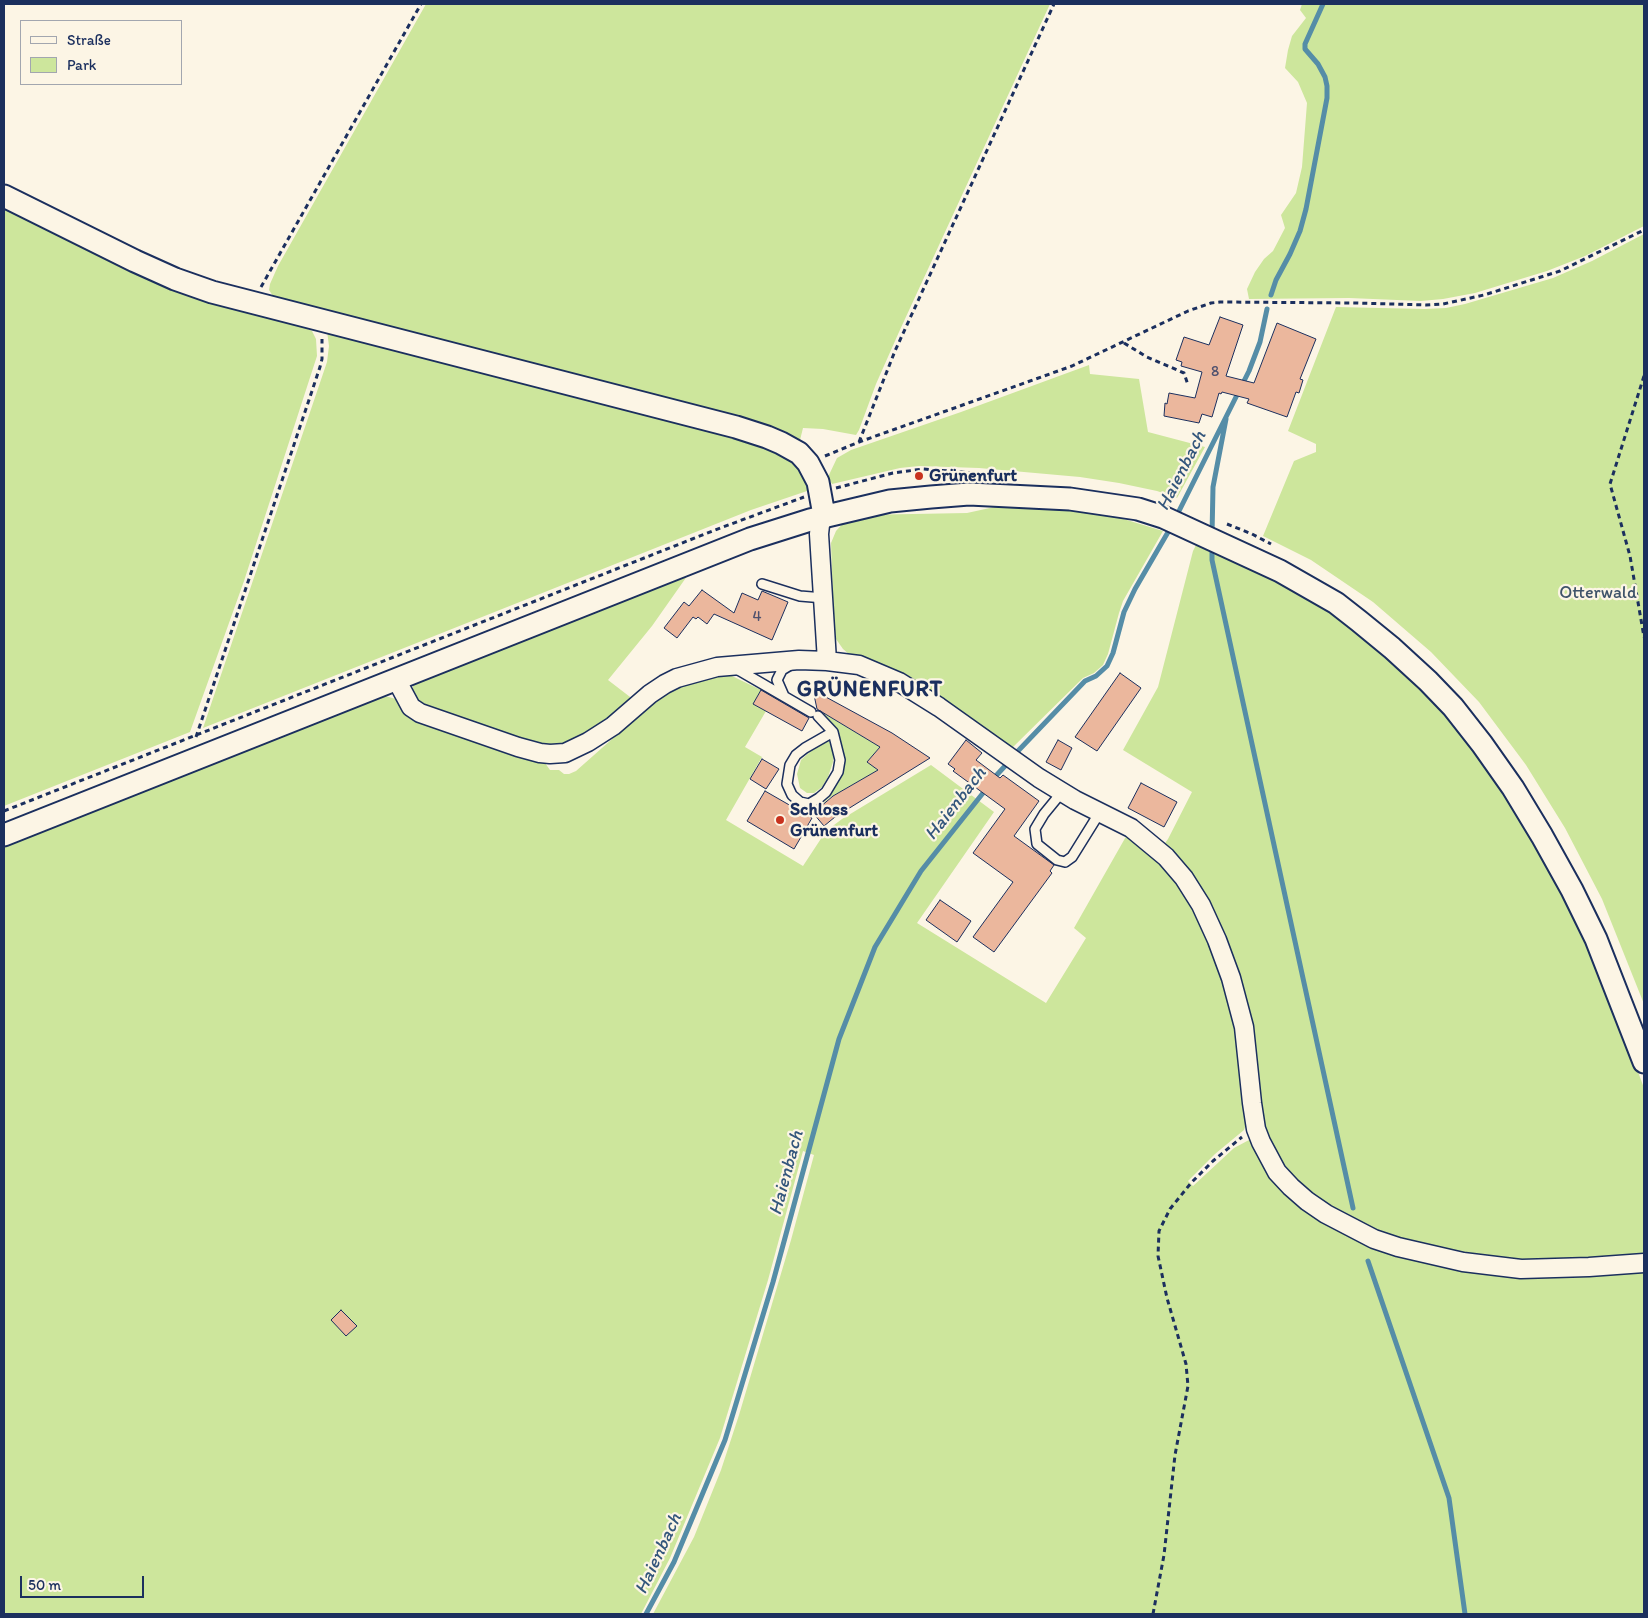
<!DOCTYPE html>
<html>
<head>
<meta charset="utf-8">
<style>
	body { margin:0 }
	#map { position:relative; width:1648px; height:1618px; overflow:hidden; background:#fcf5e5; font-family:Itim,sans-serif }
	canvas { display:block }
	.frame { position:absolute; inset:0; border:5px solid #1b2f5e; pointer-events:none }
	.legend { position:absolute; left:20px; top:20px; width:162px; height:65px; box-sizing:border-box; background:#fcf5e5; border:1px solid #a2a6af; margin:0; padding:6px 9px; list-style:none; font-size:15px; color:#1b2f5e }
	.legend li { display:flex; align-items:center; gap:10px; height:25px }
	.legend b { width:25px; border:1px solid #a2a6af }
	.scale { position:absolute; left:20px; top:1576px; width:124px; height:22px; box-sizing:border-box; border:2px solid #1b2f5e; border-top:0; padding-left:6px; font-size:15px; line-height:18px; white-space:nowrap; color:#1b2f5e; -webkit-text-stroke:4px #fcf5e5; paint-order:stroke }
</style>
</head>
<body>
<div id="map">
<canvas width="1648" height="1618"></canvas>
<div class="frame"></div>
<ul class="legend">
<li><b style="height:6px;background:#fcf5e5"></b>Straße</li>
<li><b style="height:14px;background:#cde69c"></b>Park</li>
</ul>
<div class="scale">50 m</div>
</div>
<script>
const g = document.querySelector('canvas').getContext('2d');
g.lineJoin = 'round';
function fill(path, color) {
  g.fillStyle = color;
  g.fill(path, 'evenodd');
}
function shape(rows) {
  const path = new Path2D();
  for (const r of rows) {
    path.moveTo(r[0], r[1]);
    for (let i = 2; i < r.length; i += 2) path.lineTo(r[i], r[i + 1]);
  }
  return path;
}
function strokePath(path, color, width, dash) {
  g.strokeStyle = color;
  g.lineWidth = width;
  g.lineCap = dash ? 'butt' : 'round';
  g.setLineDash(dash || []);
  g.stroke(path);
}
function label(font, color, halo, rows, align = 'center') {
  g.font = font + ' Itim,sans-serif';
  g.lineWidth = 4.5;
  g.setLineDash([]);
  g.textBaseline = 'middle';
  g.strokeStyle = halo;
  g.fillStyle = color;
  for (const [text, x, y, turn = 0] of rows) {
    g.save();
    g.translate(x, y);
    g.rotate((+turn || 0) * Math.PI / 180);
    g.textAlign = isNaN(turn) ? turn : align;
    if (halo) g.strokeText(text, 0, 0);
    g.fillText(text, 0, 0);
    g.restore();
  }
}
const green = shape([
	[426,4,1050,4,899,332,876,384,859,430,856,435,823,429,803,428,800,440,750,423,275,299,269,290,270,284,278,266],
	[1302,4,1644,4,1644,226,1585,256,1547,271,1475,293,1443,299,1421,301,1349,298,1249,299,1247,289,1255,272,1264,259,1273,251,1285,228,1281,215,1296,193,1302,167,1307,103,1298,82,1285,68,1288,50,1292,36,1306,18,1300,10],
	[4,207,188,293,246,312,301,326,312,331,316,339,317,356,244,581,190,732,4,806],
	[1644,234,1644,1004,1602,899,1565,828,1526,765,1479,702,1431,652,1373,602,1311,560,1263,536,1294,461,1316,452,1316,444,1288,431,1336,307,1425,309,1446,308,1465,304,1553,278,1592,261],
	[327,331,752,439,787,457,796,465,804,476,810,490,751,510,203,728,327,362,329,346],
	[1089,365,1090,374,1139,379,1148,432,1205,447,1177,498,1157,491,1119,483,1080,477,979,468,919,466,900,468,832,484,828,477,837,458,851,450,961,412],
	[1008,504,1058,508,1117,517,1163,531,1123,601,1119,613,1108,654,1103,665,1094,673,1083,678,1010,750,850,655,843,649,836,639,834,629,831,543,836,531,844,522,859,515,967,513],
	[1196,545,1239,562,1283,582,1331,612,1374,644,1416,682,1453,722,1489,770,1546,863,1606,986,1644,1088,1644,1257,1553,1262,1475,1257,1388,1238,1309,1195,1290,1176,1272,1150,1261,1117,1249,1017,1163,846,1168,839,1192,792,1123,750,1158,687,1193,551],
	[690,572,652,626,608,680,634,700,592,732,562,746,547,746,526,742,427,707,418,702,413,694,413,686,418,680],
	[721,674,732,676,761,690,753,704,766,711,745,747,762,757,726,820,803,866,826,831,842,819,931,765,994,812,917,923,1046,1003,1086,938,1074,928,1128,833,1160,859,1188,894,1209,935,1227,988,1240,1042,1248,1119,1244,1130,1215,1154,1188,1181,1193,1186,1234,1148,1249,1140,1254,1143,1262,1162,1404,1256,1644,1268,1644,1614,653,1614,694,1537,721,1470,739,1415,791,1240,814,1155,803,1151,768,1280,720,1438,670,1558,641,1614,4,1614,4,844,376,697,385,696,396,699,406,714,427,725,496,747,529,760,545,763,550,770,559,770,564,774,569,774,576,771,655,701,679,685],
	[820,711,880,747,867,762,878,770,829,798,823,804,842,773,842,749,835,728],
	[828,740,834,751,833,762,828,777,822,787,814,793,807,793,800,788,797,774,801,760,814,748]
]);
const stream = shape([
	[1271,295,1276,280,1290,254,1300,231,1306,209,1327,98,1327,86,1325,77,1318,64,1305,49,1305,44,1323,4],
	[1176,517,1249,371,1260,342,1267,309],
	[1212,535,1213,487,1226,419],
	[1212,546,1212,560,1353,1208],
	[1017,752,1085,681,1096,676,1107,666,1113,653,1124,612,1135,589,1171,527],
	[993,779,1005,766],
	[1368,1261,1449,1498,1465,1614],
	[646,1614,674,1562,725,1440,773,1282,839,1039,875,947,921,871,987,788]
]);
const building = shape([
	[1220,317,1243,325,1226,376,1254,383,1277,323,1316,339,1300,379,1303,380,1299,393,1296,392,1287,417,1247,403,1249,399,1222,392,1221,394,1219,393,1212,417,1202,414,1199,423,1164,416,1165,403,1167,404,1169,393,1195,398,1202,372,1181,366,1182,362,1176,360,1184,337,1209,345,1220,317],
	[702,590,734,613,742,593,758,600,762,591,788,602,772,640,714,614,707,624,698,617,696,619,693,617,677,638,664,628,684,602,689,606,702,590],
	[1120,673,1141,688,1097,751,1075,737,1120,673],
	[761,690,809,718,802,731,753,704,761,690],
	[813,690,892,733,930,758,835,817,824,826,813,813,833,796,878,770,867,762,880,747,817,709,813,690],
	[966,740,982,753,976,760,1000,778,1003,775,1039,801,1014,836,1054,865,1050,871,1052,873,994,952,973,937,1013,882,973,853,1005,809,953,771,955,769,948,764,966,740],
	[1058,740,1072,748,1061,770,1046,762,1058,740],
	[762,759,779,769,766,789,750,779,762,759],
	[1141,783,1177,802,1164,827,1128,808,1141,783],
	[765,791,812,818,794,849,747,821,765,791],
	[940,900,971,921,957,942,926,920,940,900],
	[341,1310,357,1326,346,1336,331,1320,341,1310]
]);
const path = shape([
	[261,287,421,4],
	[1124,343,1147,357,1184,373,1188,385],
	[1644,376,1610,484,1630,556,1644,637],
	[859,442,895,351,1054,4],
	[825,456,859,442,1072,366,1188,311,1211,303,1220,302,1356,303,1426,305,1443,304,1484,295,1560,271,1644,230],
	[836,488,893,473,923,469,1000,475],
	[1227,524,1252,534,1271,544],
	[196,737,320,367,322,359,322,339],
	[4,811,715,530,804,497],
	[1153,1614,1164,1555,1175,1455,1188,1386,1186,1364,1167,1298,1158,1256,1159,1231,1170,1209,1191,1183,1213,1161,1242,1137]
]);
const service = shape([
	[762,584,800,596,824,598],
	[735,668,811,712],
	[784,696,777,680,782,670,792,664],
	[818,716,833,732,840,760,838,772,826,792,819,798,809,804,800,802,792,795,787,784,790,765,796,755,805,748,833,732],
	[1062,792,1044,814,1035,829,1037,844,1057,860,1065,862,1072,857,1100,812]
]);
const minor = shape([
	[824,515,820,525,819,534,827,661],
	[396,679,411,707,420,713,518,747,540,753,550,754,565,753,588,742,613,726,650,694,665,684,677,678,717,667,799,660,827,661,859,665,899,682,939,707,1039,778,1075,800,1131,828,1166,857,1184,878,1201,905,1217,940,1231,978,1244,1027,1252,1103,1256,1129,1261,1142,1277,1172,1291,1187,1307,1201,1326,1214,1374,1239,1398,1247,1463,1262,1521,1269,1589,1267,1644,1263]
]);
const tertiary = shape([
	[4,196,135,261,175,279,212,292,736,427,767,437,781,443,799,453,808,463,818,482,824,515],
	[4,835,750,539,810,520,890,501,931,497,969,494,1070,499,1138,509,1163,517,1280,571,1336,603,1359,621,1392,648,1428,681,1453,707,1482,744,1513,788,1542,836,1572,890,1596,939,1644,1062]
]);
const markers = [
	[919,476,5,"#c8321e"],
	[780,820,5,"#c8321e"]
];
const numberNames = [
	["8",1215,372],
	["4",757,617]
];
const poiNames = [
	["Grünenfurt",929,476],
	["Schloss",790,810],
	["Grünenfurt",790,831]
];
const parkNames = [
	["Otterwald",1598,593]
];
const waterNames = [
	["Haienbach",1182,471,-63],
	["Haienbach",956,804,-52],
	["Haienbach",787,1173,-75],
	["Haienbach",659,1554,-65]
];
const districtNames = [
	["GRÜNENFURT",870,690]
];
fill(green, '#cde69c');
strokePath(stream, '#558da7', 5);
fill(building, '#ebb79d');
strokePath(building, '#1b2f5e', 1);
strokePath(service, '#1b2f5e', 12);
strokePath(minor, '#1b2f5e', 21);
strokePath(tertiary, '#1b2f5e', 25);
strokePath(path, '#1b2f5e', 3, [5, 4]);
strokePath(service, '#fcf5e5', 9);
strokePath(minor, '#fcf5e5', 18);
strokePath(tertiary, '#fcf5e5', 21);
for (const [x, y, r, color] of markers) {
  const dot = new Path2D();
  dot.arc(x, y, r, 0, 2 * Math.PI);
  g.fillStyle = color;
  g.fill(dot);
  strokePath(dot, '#fcf5e5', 2);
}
label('15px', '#4f516e', null, numberNames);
label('bold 18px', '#1b2f5e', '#fcf5e5', poiNames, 'left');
label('18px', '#3f546a', '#fcf5e5', parkNames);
label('italic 19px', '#33567c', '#fcf5e5', waterNames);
g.letterSpacing = '1px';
label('bold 22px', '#1b2f5e', '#fcf5e5', districtNames);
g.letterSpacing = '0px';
</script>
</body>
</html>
